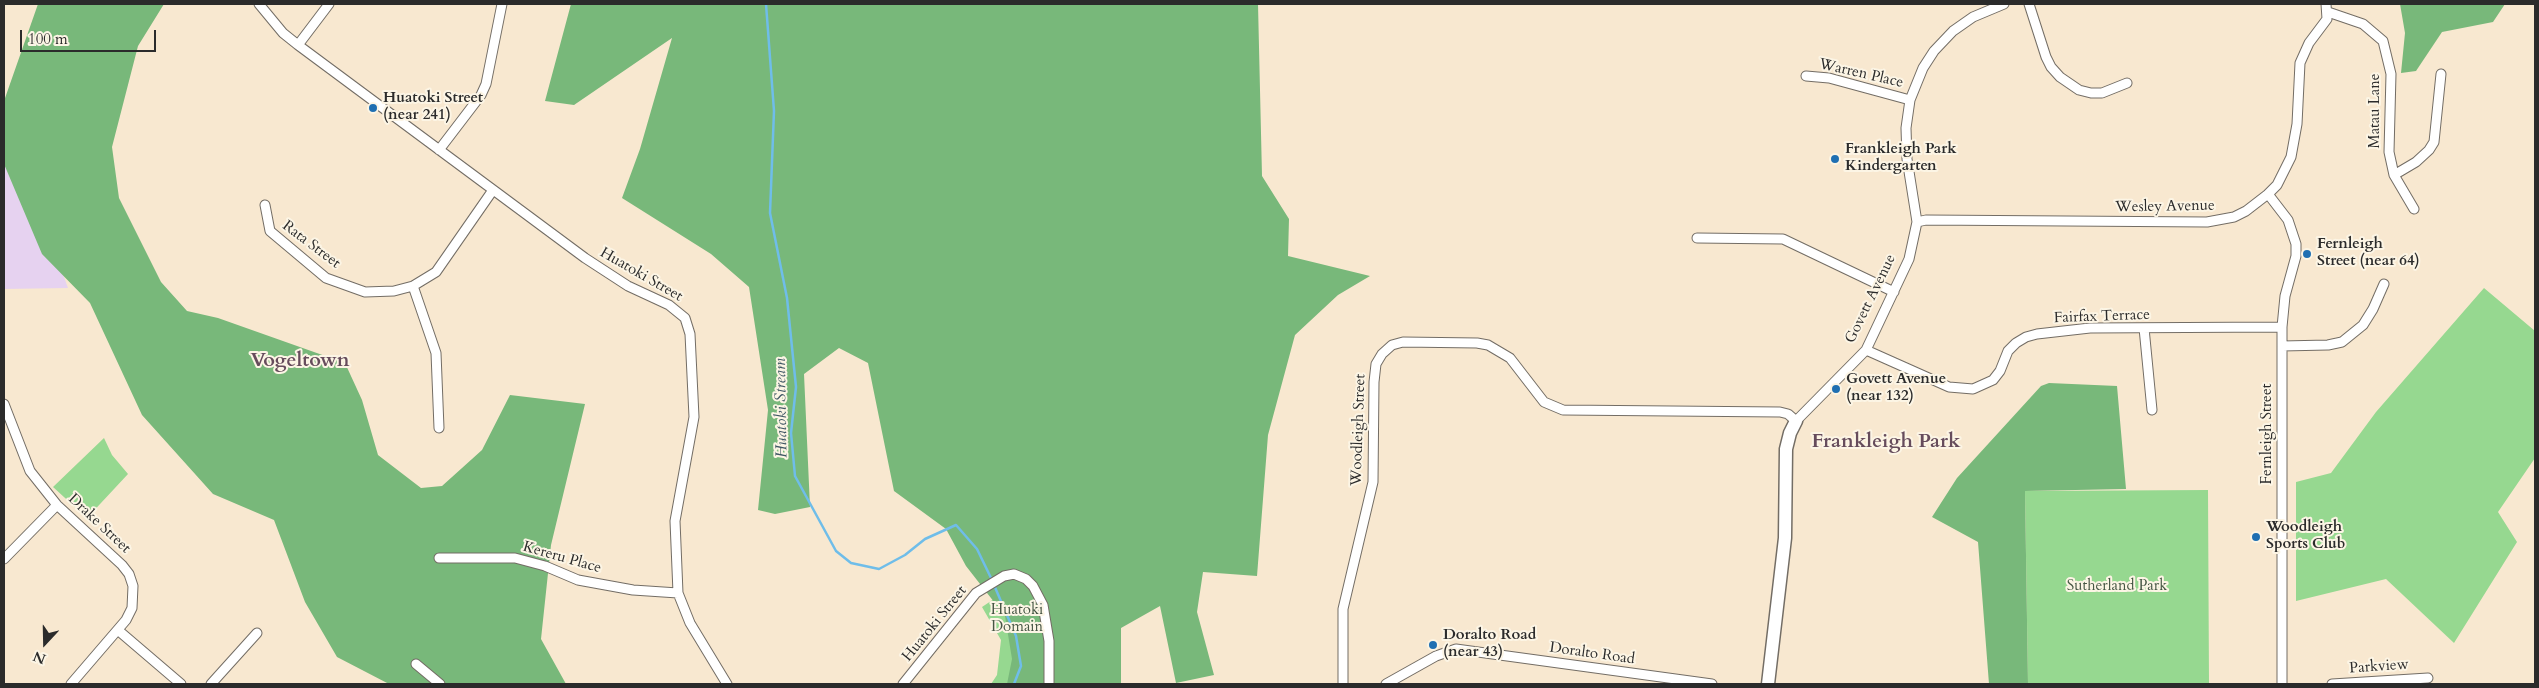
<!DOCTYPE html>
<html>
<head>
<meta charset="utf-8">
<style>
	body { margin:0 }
	#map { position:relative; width:2539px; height:688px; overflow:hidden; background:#f8e8d0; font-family:Cardo,serif }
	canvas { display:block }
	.frame { position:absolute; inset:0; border:5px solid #2b2b2b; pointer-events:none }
	.north { position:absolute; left:20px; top:618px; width:50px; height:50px; -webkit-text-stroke:4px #fcf5e5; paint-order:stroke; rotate:201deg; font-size:14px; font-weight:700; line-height:20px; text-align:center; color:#2b2b2b }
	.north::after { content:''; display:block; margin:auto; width:18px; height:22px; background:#2b2b2b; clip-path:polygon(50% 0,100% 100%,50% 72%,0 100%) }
	.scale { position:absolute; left:20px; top:30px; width:136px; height:22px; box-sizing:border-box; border:2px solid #2b2b2b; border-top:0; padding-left:6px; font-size:15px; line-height:18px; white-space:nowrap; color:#2b2b2b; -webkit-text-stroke:4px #fcf5e5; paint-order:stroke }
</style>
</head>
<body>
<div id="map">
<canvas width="2539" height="688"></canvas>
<div class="frame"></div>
<div class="north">N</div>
<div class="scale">100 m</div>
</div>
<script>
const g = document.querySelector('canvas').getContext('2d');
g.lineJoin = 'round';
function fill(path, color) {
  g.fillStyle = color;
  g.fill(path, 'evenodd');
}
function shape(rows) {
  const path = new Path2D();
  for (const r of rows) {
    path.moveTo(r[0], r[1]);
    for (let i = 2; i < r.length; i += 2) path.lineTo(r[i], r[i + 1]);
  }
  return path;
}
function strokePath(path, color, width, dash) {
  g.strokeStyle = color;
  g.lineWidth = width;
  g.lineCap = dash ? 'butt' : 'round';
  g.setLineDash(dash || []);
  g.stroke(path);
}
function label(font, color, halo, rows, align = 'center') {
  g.font = font + ' Cardo,serif';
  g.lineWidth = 4;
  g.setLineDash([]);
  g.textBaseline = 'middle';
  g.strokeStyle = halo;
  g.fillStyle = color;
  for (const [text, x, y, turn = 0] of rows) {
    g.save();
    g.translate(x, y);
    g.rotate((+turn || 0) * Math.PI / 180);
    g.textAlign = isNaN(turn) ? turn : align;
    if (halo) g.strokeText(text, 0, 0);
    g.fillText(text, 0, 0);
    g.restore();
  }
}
const built = shape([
	[4,116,63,274,68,288,4,289]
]);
const green = shape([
	[2484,288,2535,331,2535,458,2498,512,2517,542,2454,643,2386,579,2296,601,2296,482,2331,473,2376,412],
	[104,438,112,455,128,474,87,518,53,487],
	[2208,490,2209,684,2028,684,2025,491],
	[1015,585,1045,684,991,684,997,675,1001,640,982,607]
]);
const forest = shape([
	[38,4,164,4,138,46,112,147,119,198,161,282,187,311,218,318,345,363,362,400,378,455,421,488,442,486,482,450,510,395,585,404,551,545,541,639,566,684,389,684,337,657,305,602,274,520,213,494,142,415,90,303,42,254,4,164,4,101],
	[571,4,1258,4,1262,176,1289,219,1288,256,1370,276,1338,295,1295,335,1268,435,1257,576,1203,572,1197,612,1214,675,1176,683,1160,606,1121,628,1121,684,1007,684,1012,659,1005,616,966,566,946,529,894,491,868,363,839,348,804,374,810,507,775,514,758,510,768,410,749,287,711,254,622,198,640,149,672,38,574,105,545,101],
	[2400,4,2505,4,2493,22,2442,32,2416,71,2401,73,2405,33],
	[2049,383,2117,386,2126,489,2025,491,2028,684,1989,684,1978,542,1932,517,1957,478,2041,386]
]);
const stream = shape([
	[766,4,774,111,770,213,787,298,796,387,791,433,795,476,836,551,851,563,879,569,905,555,925,539,956,525,977,549,992,580],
	[994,585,1016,636,1021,666,1014,684]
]);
const street = shape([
	[259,4,283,33,298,45,585,258,628,286,669,305,685,318,690,334,694,417,675,521,678,593,690,623,727,684],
	[2029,4,2046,57,2051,67,2060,77,2079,90,2091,93,2102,93,2127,83],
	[2328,12,2363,24,2383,41,2391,74,2389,152,2394,175,2414,209],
	[298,45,329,4],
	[1806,76,1829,78,1910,100],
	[439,150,481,95,486,84,502,4],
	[2394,175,2416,162,2429,150,2434,142,2441,74],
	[2268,194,2288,220,2296,244,2296,256,2285,296,2282,327,2282,684],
	[265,205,270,231,326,278,365,292,394,291,413,286,436,272,493,190],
	[1917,222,1926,220,2207,222,2234,217,2246,211,2268,194,2277,185,2291,157,2297,124,2300,63,2309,43,2327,19,2326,4],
	[1697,238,1783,239,1894,292],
	[413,286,436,353,439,428],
	[2144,328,2152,410],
	[2282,346,2328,345,2342,342,2363,325,2373,309,2384,284],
	[1866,350,1949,387,1973,389,1993,380,2000,371,2008,351,2016,343,2026,337,2037,334,2090,328,2282,327],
	[4,404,30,471,57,505,122,565,129,574,133,586,132,608,126,620,71,684],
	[439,558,515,558,545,566,578,580,633,590,678,593],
	[4,559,57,505],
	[119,631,181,684],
	[416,664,440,684],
	[211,684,257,633],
	[903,684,976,593,1004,576,1014,574,1026,579,1033,586,1043,605,1049,641,1049,684],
	[1343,684,1343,609,1373,482,1374,382,1376,364,1382,354,1392,345,1403,342,1477,343,1488,345,1510,358,1544,402,1563,410,1780,412,1788,414,1796,421,1866,350,1909,259,1917,222,1907,159,1906,128,1910,100,1923,68,1934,51,1953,31,1973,17,2004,4],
	[1386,684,1436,656,1456,649,1712,684],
	[2332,684,2428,678]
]);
const secondary = shape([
	[1768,684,1785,538,1786,449,1790,433,1796,421]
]);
const markers = [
	[373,108,5,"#1f6fb2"],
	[1835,159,5,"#1f6fb2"],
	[2307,254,5,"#1f6fb2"],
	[1836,389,5,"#1f6fb2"],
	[2256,537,5,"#1f6fb2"],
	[1433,645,5,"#1f6fb2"]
];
const streetNames = [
	["Warren Place",1861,74,13],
	["Matau Lane",2376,111,-90],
	["Wesley Avenue",2165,207,-1],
	["Rata Street",311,245,37],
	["Huatoki Street",641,275,30],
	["Govett Avenue",1871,299,-64],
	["Fairfax Terrace",2102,317,-2],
	["Woodleigh Street",1359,430,-88],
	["Fernleigh Street",2268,434,-90],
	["Drake Street",99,524,43],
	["Kereru Place",562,558,16],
	["Huatoki Street",935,624,-51],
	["Doralto Road",1592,654,8],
	["Parkview",2379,667,-4]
];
const poiNames = [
	["Huatoki Street",383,99],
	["(near 241)",383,116],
	["Frankleigh Park",1845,150],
	["Kindergarten",1845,167],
	["Fernleigh",2317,245],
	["Street (near 64)",2317,262],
	["Govett Avenue",1846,380],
	["(near 132)",1846,397],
	["Woodleigh",2266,528],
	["Sports Club",2266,545],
	["Doralto Road",1443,636],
	["(near 43)",1443,653]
];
const parkNames = [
	["Sutherland Park",2117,587],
	["Huatoki",1017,611],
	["Domain",1017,628]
];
const waterNames = [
	["Huatoki Stream",782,408,-91]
];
const districtNames = [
	["Vogeltown",300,361],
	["Frankleigh Park",1886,442]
];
fill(built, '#e6d2f0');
fill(green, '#96d890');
fill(forest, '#78b87a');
strokePath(stream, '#6fbde9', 2.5);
strokePath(street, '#736d65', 11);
strokePath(secondary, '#736d65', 15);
strokePath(street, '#fff', 9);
strokePath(secondary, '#fff', 12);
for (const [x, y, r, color] of markers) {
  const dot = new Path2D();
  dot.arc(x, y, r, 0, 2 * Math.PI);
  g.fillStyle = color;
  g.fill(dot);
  strokePath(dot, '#fcf5e5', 2);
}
label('15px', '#2b2b2b', '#fcf5e5', streetNames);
label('bold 15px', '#2b2b2b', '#fcf5e5', poiNames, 'left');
label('15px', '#465644', '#fcf5e5', parkNames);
label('italic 16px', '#3f5764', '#fcf5e5', waterNames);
label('bold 20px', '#664c5c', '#fcf5e5', districtNames);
</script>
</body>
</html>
